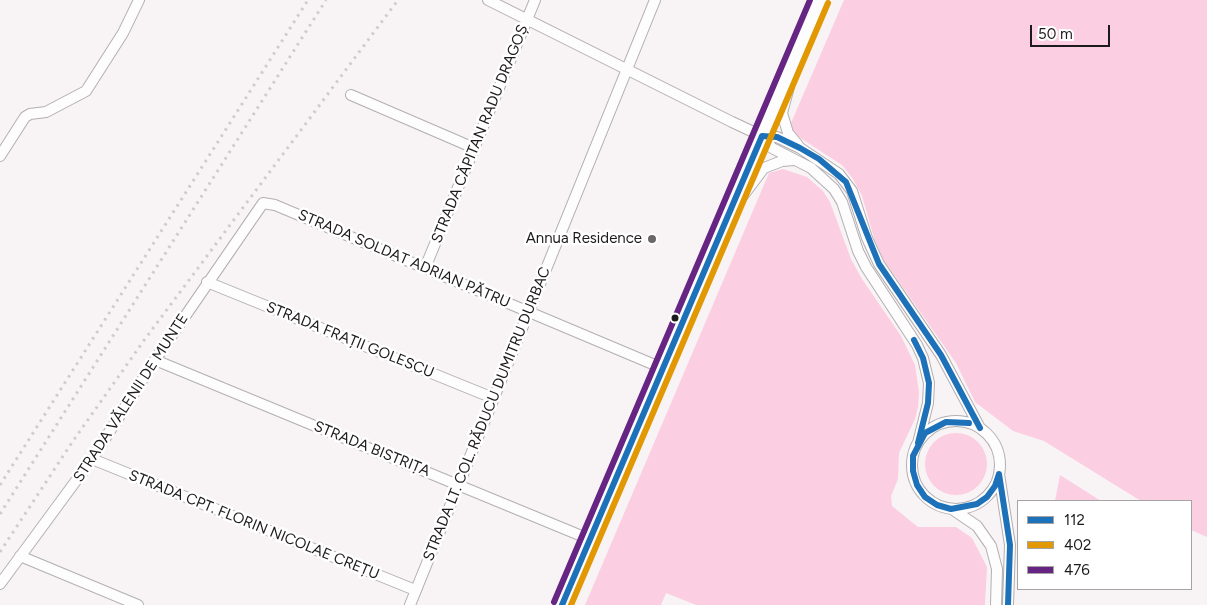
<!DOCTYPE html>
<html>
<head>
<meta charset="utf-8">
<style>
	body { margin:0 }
	#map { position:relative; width:1207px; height:605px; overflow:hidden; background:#f8f3f5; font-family:Figtree,sans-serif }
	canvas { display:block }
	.legend { position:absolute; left:1017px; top:500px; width:175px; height:90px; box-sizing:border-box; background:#fff; border:1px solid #a5a3a4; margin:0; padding:6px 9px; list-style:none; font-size:15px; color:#1d1a1b }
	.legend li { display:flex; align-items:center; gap:10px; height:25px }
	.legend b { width:25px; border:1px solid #a5a3a4 }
	.scale { position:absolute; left:1030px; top:25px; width:80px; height:22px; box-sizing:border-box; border:2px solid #1d1a1b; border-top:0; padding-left:6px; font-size:15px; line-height:18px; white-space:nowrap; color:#1d1a1b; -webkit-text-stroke:4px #fff; paint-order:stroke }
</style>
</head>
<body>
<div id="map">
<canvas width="1207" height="605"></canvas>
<ul class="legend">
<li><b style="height:6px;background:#1d71b8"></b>112</li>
<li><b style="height:6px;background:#e19803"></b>402</li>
<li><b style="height:6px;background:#662483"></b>476</li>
</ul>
<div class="scale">50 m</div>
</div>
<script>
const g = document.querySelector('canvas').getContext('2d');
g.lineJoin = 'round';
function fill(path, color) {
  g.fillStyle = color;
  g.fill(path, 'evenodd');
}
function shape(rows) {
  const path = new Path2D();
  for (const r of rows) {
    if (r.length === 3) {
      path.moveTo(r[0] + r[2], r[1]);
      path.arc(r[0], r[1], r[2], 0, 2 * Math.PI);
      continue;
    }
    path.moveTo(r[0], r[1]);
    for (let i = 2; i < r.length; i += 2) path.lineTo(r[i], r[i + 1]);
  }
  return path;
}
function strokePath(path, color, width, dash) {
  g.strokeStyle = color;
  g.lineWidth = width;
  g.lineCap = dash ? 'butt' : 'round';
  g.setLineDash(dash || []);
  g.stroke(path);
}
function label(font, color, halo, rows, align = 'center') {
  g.font = font + ' Figtree,sans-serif';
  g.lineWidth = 5;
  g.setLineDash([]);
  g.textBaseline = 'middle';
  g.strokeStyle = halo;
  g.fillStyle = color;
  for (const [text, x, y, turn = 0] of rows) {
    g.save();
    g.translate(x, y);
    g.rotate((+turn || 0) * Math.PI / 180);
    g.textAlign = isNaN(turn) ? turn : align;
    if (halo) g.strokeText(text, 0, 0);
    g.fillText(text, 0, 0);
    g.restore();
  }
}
const green = shape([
	[844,0,1207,0,1207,537,1191,530,1191,501,1141,501,1044,441,1013,431,975,402,956,363,883,259,874,238,862,196,853,179,842,165,788,130],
	[783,169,807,177,823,191,830,202,851,259,862,279,901,336,915,365,919,392,918,407,915,419,899,453,898,479,891,496,892,506,918,527,956,527,972,538,987,567,985,605,696,605,666,593,661,605,585,605,769,173],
	[956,464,31],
	[1060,475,1101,501,1055,501]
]);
const street = shape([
	[488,0,732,122,762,136,777,137,800,148,839,174,852,191,867,238,879,264,941,355,980,428],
	[789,87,782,113,788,133,798,145],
	[351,95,474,148],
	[762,136,772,148,811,168,834,189,842,202,858,251,866,267,917,345,923,358,929,383,928,403,918,443],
	[0,156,25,117,30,114,46,112,86,91,123,33,139,0],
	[739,201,764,168,782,161,794,160],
	[425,268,535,0],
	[207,282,493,398],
	[155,360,589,539],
	[956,465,44],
	[92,459,415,590],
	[999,474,1010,545,1008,605],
	[952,509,977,526,991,546,997,569,996,605],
	[20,556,138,605],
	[0,584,92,459,155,360,263,203,275,205,662,368],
	[410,605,655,0]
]);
const primary = shape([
	[562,605,672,343,820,0]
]);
const rail = shape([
	[0,485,308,0],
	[0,514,326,0],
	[0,552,73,441,145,339,398,0]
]);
const bus1 = shape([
	[914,340,923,358,929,383,928,403,918,443],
	[925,433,913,456,913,471,917,485,925,497,937,505,951,509,977,504,987,497,995,486,999,474],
	[925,433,946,422,969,423],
	[999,474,1010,545,1008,605],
	[562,605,762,136,777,137,800,148,819,159,846,182,879,264,941,355,980,428]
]);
const bus2 = shape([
	[571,605,828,3]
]);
const bus3 = shape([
	[554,602,810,0]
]);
const markers = [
	[652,239,5,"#6a6667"],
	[675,318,4.5,"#1d1a1b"]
];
const streetNames = [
	["STRADA CĂPITAN RADU DRAGOȘ",480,134,-68],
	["STRADA SOLDAT ADRIAN PĂTRU",404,259,23],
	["STRADA FRAȚII GOLESCU",350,340,22],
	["STRADA VĂLENII DE MUNTE",131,398,-57],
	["STRADA LT. COL. RĂDUCU DUMITRU DURBAC",487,414,-68],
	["STRADA BISTRIȚA",372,449,22],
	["STRADA CPT. FLORIN NICOLAE CREȚU",254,525,22]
];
const poiNames = [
	["Annua Residence",642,239]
];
fill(green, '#fccee2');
strokePath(street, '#b3afb1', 12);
strokePath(primary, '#b3afb1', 19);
strokePath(street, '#fefdfe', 10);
strokePath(primary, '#fefdfe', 16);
strokePath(rail, '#cecccc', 3, [2.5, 5]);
strokePath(bus1, '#1d71b8', 6);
strokePath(bus2, '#e19803', 6);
strokePath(bus3, '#662483', 6);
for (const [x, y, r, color] of markers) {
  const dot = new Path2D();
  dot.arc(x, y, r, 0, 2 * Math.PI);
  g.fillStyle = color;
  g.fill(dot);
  strokePath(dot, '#fff', 2);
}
label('15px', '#1d1a1b', '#fff', streetNames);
label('15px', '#1d1a1b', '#fff', poiNames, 'right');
</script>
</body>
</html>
